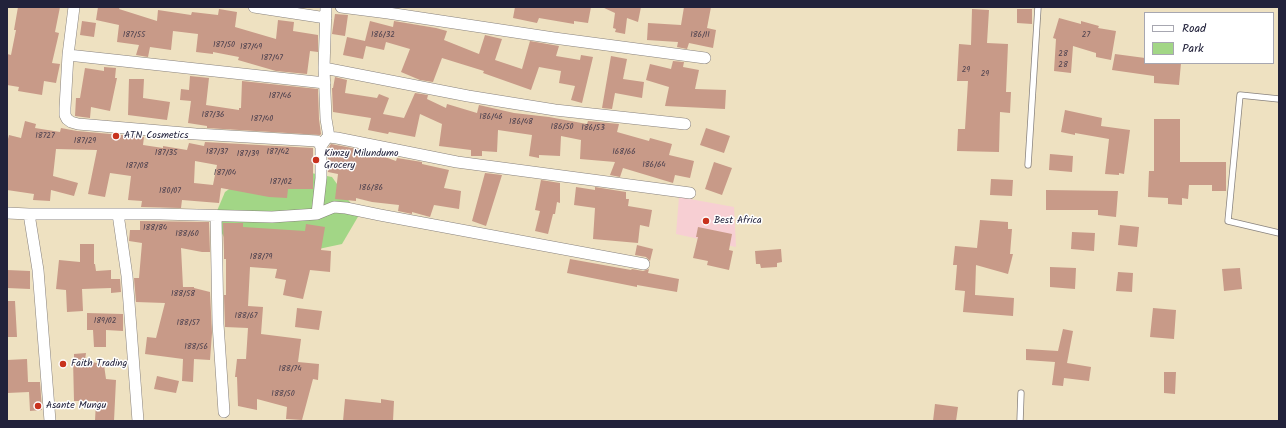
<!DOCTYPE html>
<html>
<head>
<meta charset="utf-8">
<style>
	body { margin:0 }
	#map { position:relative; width:1286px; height:428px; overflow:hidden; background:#eee1c1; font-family:Kalam,sans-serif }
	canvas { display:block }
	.frame { position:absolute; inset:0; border:8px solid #22223b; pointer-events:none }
	.legend { position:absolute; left:1144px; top:12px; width:130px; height:52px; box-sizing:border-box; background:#fff; border:1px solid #a7a7b1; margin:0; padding:5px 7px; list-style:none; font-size:12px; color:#22223b }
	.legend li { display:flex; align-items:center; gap:8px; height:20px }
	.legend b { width:20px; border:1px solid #a7a7b1 }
</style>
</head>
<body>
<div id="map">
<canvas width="1286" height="428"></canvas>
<div class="frame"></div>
<ul class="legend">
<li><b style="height:5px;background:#fff"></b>Road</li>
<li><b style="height:11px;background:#a2d686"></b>Park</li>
</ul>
</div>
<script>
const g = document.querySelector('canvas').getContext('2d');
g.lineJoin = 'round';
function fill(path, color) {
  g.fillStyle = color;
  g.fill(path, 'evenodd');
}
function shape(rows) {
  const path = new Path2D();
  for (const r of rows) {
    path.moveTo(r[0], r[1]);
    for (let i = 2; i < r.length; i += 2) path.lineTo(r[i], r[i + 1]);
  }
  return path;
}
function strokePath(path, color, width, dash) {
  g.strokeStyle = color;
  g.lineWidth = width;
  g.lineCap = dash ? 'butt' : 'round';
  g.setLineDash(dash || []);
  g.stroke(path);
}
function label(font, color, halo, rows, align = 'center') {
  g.font = font + ' Kalam,sans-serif';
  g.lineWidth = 3;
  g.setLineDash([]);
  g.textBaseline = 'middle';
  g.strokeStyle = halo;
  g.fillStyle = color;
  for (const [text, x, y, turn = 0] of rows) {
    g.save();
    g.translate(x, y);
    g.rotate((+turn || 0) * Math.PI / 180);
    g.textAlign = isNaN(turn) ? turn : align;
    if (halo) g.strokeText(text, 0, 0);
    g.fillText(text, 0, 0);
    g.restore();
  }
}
const built = shape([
	[679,197,734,207,736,247,676,234]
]);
const green = shape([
	[264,164,332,177,359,215,342,244,295,254,225,239,214,218,225,192]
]);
const building = shape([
	[18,7,60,7,55,32,59,33,52,63,60,64,56,83,44,81,42,95,18,91,19,87,7,85,7,54,11,55,16,30,14,30],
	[98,7,120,7,119,9,157,21,158,10,191,15,192,12,218,15,219,9,237,12,235,27,276,39,278,20,294,22,293,31,318,35,318,52,310,51,307,74,276,71,238,60,239,57,213,52,213,54,196,52,198,34,173,31,171,50,150,47,148,57,136,55,139,45,117,42,119,25,96,20],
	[515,7,591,7,588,23,574,21,574,24,539,18,537,23,513,18],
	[602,7,641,7,638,22,627,18,625,34,615,32,616,29,613,28,615,13],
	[684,7,711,7,707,28,716,30,713,48,689,43,687,49,677,47,678,42,647,40,648,23,681,25],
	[972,9,989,10,987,43,1008,44,1006,92,1011,92,1010,113,1000,112,999,152,957,151,958,129,965,129,968,81,957,81,959,44,971,45],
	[1017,9,1032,9,1032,24,1017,23],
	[335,14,348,15,345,36,332,34],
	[1059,18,1081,24,1081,21,1099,26,1098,28,1116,31,1111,60,1096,57,1096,53,1073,46,1071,73,1054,71,1056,39,1053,38],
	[82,21,96,23,94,37,80,35],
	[370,21,393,27,394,21,436,28,447,31,444,40,479,54,485,35,502,39,495,60,522,69,530,41,559,46,556,56,580,60,581,55,593,57,582,103,571,100,575,86,559,83,561,71,539,67,531,90,483,73,484,71,442,58,433,82,420,80,401,72,410,49,386,42,384,50,366,46,363,59,343,55,347,37,365,41],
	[1115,54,1145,58,1145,63,1181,63,1179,85,1154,83,1154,76,1112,70],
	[611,56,627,59,623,79,644,82,642,98,615,93,612,109,602,108],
	[673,61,684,62,683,67,699,70,695,89,726,90,725,109,665,106,669,87,646,80,650,64,671,69],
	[104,67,116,68,115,78,117,78,110,111,91,107,90,118,75,116,76,98,80,98,85,68,104,71],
	[190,76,209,78,206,105,239,110,239,108,241,108,242,81,318,89,319,119,321,134,320,135,207,128,207,126,188,123,191,101,180,100,181,89,189,90],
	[335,77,347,80,345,93,377,98,379,94,389,98,383,114,404,118,415,93,428,95,427,99,446,108,447,104,477,113,479,105,514,113,549,117,587,124,588,121,619,124,617,132,649,141,650,138,672,144,669,155,694,161,690,178,675,175,673,183,623,168,620,177,610,175,615,162,580,159,581,140,561,136,560,156,539,155,539,158,529,156,532,135,498,130,497,152,482,151,482,156,471,156,471,150,439,146,442,124,420,114,415,137,389,132,388,134,368,130,371,118,333,112,332,88,333,88],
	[129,79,144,79,143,98,170,102,167,120,128,115],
	[1065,110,1102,118,1101,126,1130,130,1124,174,1119,173,1119,175,1105,174,1109,139,1075,133,1075,135,1061,132],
	[1154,119,1180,119,1180,162,1226,162,1226,191,1212,191,1212,185,1189,185,1188,199,1182,198,1182,205,1168,204,1168,198,1148,197,1149,171,1154,171],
	[25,121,36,124,35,128,60,132,61,128,77,131,144,137,143,145,163,148,163,146,187,150,189,143,204,146,205,142,313,148,313,189,288,189,287,198,269,197,221,188,219,203,182,200,181,208,141,207,142,201,128,200,131,176,110,173,105,197,88,194,97,150,56,149,53,176,78,183,74,196,51,190,50,201,33,200,34,194,7,190,7,143,9,135,21,138],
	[195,161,217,165,213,185,194,183],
	[706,128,730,136,724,153,700,145],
	[331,144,368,151,396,161,397,158,422,162,422,164,449,170,444,188,461,191,459,209,434,205,430,217,412,212,412,214,398,211,399,205,372,202,356,198,356,201,335,199,338,174,328,172,328,148],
	[1050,154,1073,156,1072,172,1049,170],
	[714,162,732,168,722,195,705,189],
	[485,173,502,175,486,226,472,221],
	[991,179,1013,180,1012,196,990,195],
	[541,180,560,183,560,203,557,202,555,214,553,214,548,234,535,231,540,211,535,210],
	[576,187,595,190,595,187,626,192,626,199,629,199,628,206,652,210,649,227,640,225,638,243,593,239,595,208,574,205],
	[1046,190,1118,191,1116,217,1098,215,1098,210,1046,210],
	[980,220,1008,222,1008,229,1012,229,1010,254,1013,254,1008,274,976,265,975,295,1014,298,1013,316,963,312,965,291,955,290,957,265,953,265,955,246,977,248],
	[140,221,209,222,210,252,202,252,181,248,183,287,194,287,194,288,210,292,212,333,210,360,194,359,193,382,182,381,183,359,145,354,147,337,156,338,165,303,136,302,134,278,139,278,142,243,129,241,130,230,140,230],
	[223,223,243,223,243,227,305,231,306,224,325,227,321,250,331,251,330,272,310,270,303,299,283,295,286,280,275,278,277,269,250,267,248,306,263,307,261,334,301,339,298,362,319,364,318,380,313,379,302,420,286,419,287,407,257,399,257,410,238,406,237,377,235,377,237,359,246,359,248,328,225,327,224,295,226,295,226,259,224,259,224,251],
	[1120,225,1139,227,1137,247,1118,245],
	[698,227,732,234,729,250,733,251,729,270,707,265,708,261,693,258,698,237,696,237],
	[1072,232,1095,233,1094,251,1071,249],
	[80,244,94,244,94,264,95,264,96,271,111,270,111,279,120,279,121,292,111,293,111,288,82,289,83,311,67,312,66,290,56,289,59,260,80,262],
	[637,245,653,249,650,261,646,257,635,255],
	[781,249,782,262,777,263,777,267,761,268,760,264,756,264,755,251],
	[570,259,631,270,632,269,643,271,649,269,648,273,679,279,677,292,637,285,637,287,567,273],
	[1050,267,1076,268,1075,289,1050,287],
	[1240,268,1242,289,1224,291,1222,269],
	[7,270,30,271,30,289,7,288],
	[1118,272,1133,273,1132,292,1116,291],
	[7,301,15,301,17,337,7,337],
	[297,308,322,311,319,330,295,327],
	[1153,308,1176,310,1174,339,1150,337],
	[87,313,123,314,123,331,106,330,106,347,94,347,93,330,87,330],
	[1063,329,1073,331,1067,363,1091,367,1089,381,1064,378,1063,386,1052,385,1055,362,1026,360,1026,349,1058,351],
	[86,353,85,360,104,365,106,379,116,380,114,421,95,421,96,401,74,401,73,359,74,359,74,354],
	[27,359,28,382,40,382,42,410,30,411,29,392,7,393,7,360],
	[1164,372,1176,372,1175,394,1164,393],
	[157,376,179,381,176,393,154,389],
	[345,399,381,403,381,399,394,401,393,421,343,421],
	[935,404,958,407,956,421,933,421]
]);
const lane = shape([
	[1279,99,1240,95,1228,221,1279,233],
	[1028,165,1038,7],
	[1020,421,1021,393]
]);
const street = shape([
	[74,7,68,55,65,108,65,115,67,119,71,122,78,124,196,134,317,141,321,146,326,139,329,137,337,138,457,162,690,193],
	[254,7,326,18],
	[326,7,324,68,326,119,329,137],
	[341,7,388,13,554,38,705,58],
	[68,55,325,83],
	[324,68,468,96,555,110,685,124],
	[7,213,29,214,160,214,272,217,317,214,321,178,321,146],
	[29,214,38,270,50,421],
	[118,214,127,276,138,421],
	[317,214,334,207,346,208,380,215,644,264],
	[216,216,218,324,224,412]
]);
const markers = [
	[116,136,4,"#c8321e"],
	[316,160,4,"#c8321e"],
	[706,221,4,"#c8321e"],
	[63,364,4,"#c8321e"],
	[38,406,4,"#c8321e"]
];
const numberNames = [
	["187/55",134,36],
	["186/32",383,36],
	["186/11",700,36],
	["27",1086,36],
	["187/50",224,46],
	["187/49",251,48],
	["28",1063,55],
	["187/47",272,59],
	["28",1063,66],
	["29",966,71],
	["29",985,75],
	["187/46",280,97],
	["187/36",213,116],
	["186/46",491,118],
	["187/40",262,120],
	["186/48",521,123],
	["186/50",562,128],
	["186/53",593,129],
	["18727",45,137],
	["187/29",85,142],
	["187/37",217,153],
	["187/42",278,153],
	["168/66",624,153],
	["187/35",166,154],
	["187/39",248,155],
	["186/64",654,166],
	["187/08",137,167],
	["187/04",225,174],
	["187/02",281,183],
	["186/86",371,189],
	["180/07",170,192],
	["188/84",155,229],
	["188/60",187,235],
	["188/79",261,258],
	["188/58",183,295],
	["188/67",246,317],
	["189/02",105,322],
	["188/57",188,324],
	["188/56",196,348],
	["188/74",290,370],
	["188/50",283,395]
];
const poiNames = [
	["ATN Cosmetics",124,136],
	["Kimzy Milundumo",324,154],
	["Grocery",324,166],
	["Best Africa",714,221],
	["Faith Trading",71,364],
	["Asante Mungu",46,406]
];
fill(built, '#f7cfd3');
fill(green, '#a2d686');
fill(building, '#c89a88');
strokePath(lane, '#88827e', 7);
strokePath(street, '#88827e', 12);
strokePath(lane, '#fff', 5.5);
strokePath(street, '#fff', 11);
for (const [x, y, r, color] of markers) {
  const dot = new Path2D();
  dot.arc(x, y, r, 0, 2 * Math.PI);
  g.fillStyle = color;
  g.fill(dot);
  strokePath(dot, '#fff', 1.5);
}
label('8px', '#4c404e', null, numberNames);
label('10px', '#22223b', '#fff', poiNames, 'left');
</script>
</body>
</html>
